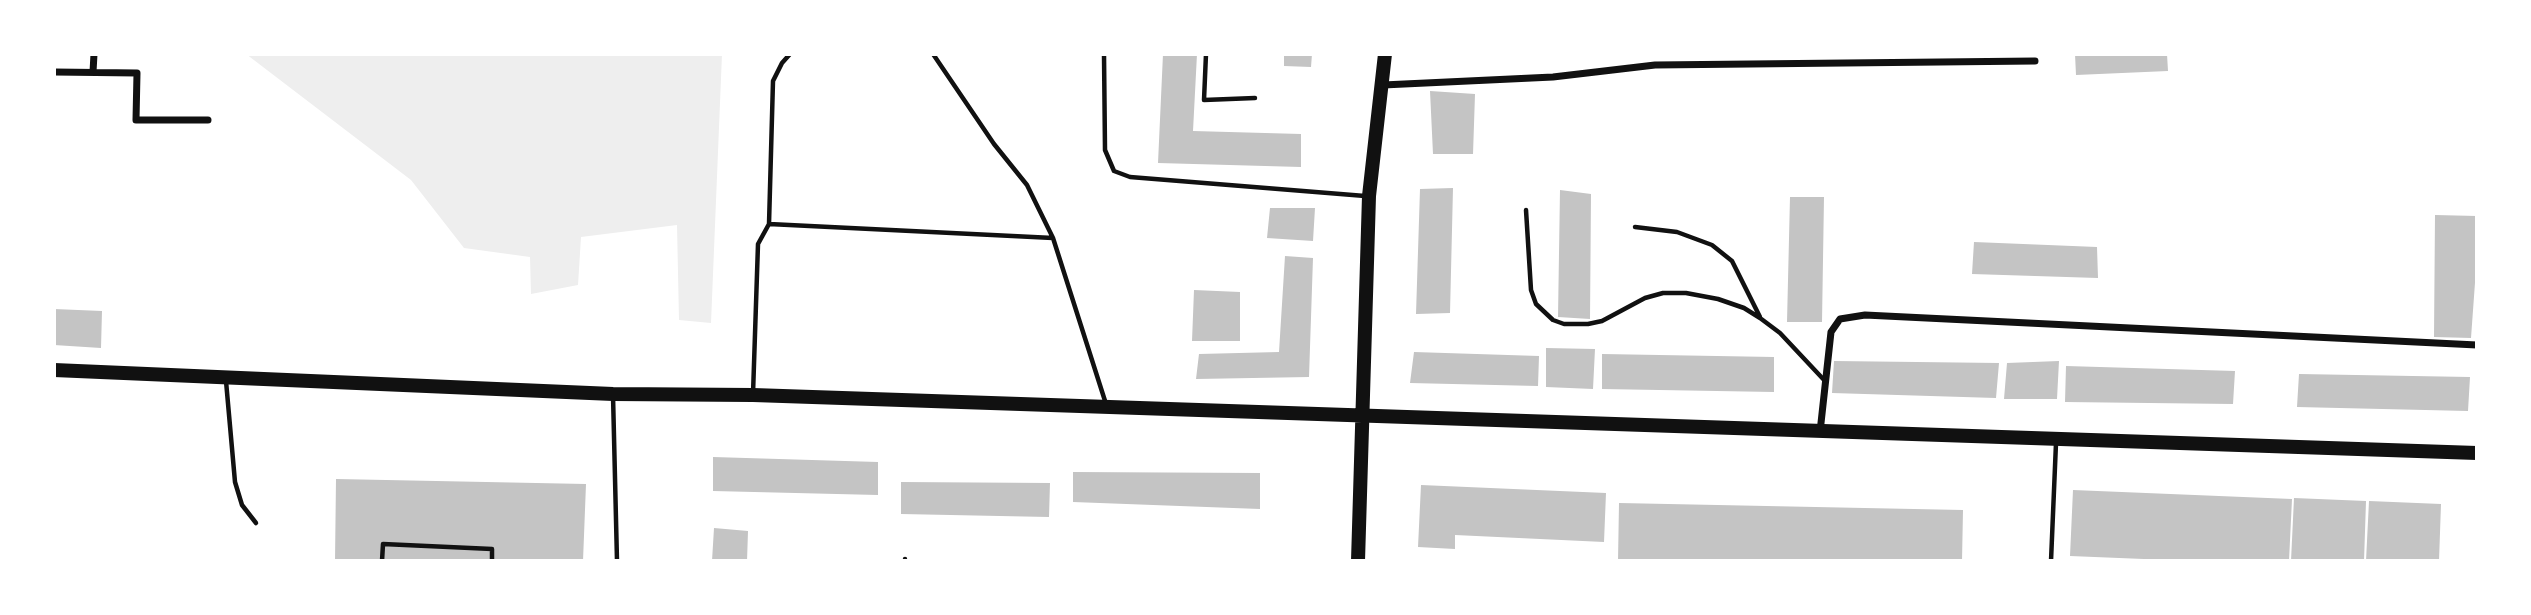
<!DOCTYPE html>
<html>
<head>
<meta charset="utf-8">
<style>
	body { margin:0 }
	#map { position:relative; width:2531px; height:615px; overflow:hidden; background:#fff; font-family:"PT Sans",sans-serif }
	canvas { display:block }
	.frame { position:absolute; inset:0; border:56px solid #fff; pointer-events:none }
</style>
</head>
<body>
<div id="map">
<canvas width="2531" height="615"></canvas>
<div class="frame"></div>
</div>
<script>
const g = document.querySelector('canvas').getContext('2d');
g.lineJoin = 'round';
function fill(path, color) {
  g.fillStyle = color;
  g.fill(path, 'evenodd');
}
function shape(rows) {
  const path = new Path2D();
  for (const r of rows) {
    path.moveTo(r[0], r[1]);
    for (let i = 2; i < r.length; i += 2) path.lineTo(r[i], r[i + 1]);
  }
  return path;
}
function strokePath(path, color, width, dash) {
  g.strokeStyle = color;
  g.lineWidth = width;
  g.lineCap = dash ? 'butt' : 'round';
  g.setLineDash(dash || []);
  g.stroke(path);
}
const green = shape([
	[246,54,722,54,711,323,679,320,677,225,581,237,578,285,531,294,530,257,464,248,411,180]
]);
const building = shape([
	[1163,54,1197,54,1193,131,1301,134,1301,167,1158,163],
	[1284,54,1312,54,1311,67,1284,66],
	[2075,54,2167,54,2168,71,2076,75],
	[1430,91,1475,94,1473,154,1433,154],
	[1453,188,1450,313,1416,314,1420,189],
	[1560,190,1591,194,1590,319,1558,317],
	[1790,197,1824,197,1822,322,1787,322],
	[1270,208,1315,208,1313,241,1267,238],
	[2435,215,2477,216,2477,255,2471,338,2434,337],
	[1974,242,2097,247,2098,278,1972,274],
	[1285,256,1313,258,1309,377,1196,379,1199,354,1279,352],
	[1194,290,1240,292,1240,341,1192,341],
	[54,309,102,311,101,348,54,345],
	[1546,348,1595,349,1593,389,1546,387],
	[1414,352,1539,356,1538,386,1410,383],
	[1602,354,1774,357,1774,392,1602,389],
	[1834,361,1999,363,1996,398,1832,393],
	[2059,361,2057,399,2004,399,2007,363],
	[2066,366,2235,371,2233,404,2065,402],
	[2299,374,2470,377,2468,411,2297,407],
	[713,457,878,462,878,495,713,491],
	[1073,472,1260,473,1260,509,1073,502],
	[336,479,586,484,583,561,335,561],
	[901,482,1050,483,1049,517,901,514],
	[1421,485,1606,493,1604,542,1455,535,1455,549,1418,547],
	[2073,490,2292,499,2289,561,2193,561,2070,556],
	[2294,498,2366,501,2364,561,2291,561],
	[2369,501,2441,504,2439,561,2366,561],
	[1619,503,1963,510,1962,561,1618,561],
	[714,528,748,531,747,561,712,561]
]);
const service = shape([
	[933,54,994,144,1027,185,1053,238,1106,404],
	[1104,54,1105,150,1114,171,1130,177,1365,196],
	[1206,54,1204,100,1255,98],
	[1526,210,1531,290,1536,304,1553,320,1564,324,1588,324,1602,321,1645,298,1663,293,1686,293,1718,299,1744,308,1760,318,1780,333,1825,381],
	[769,224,1053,238],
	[1635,227,1677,232,1712,245,1732,261,1760,317],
	[226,381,235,482,242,505,256,523],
	[753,394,758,244,769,224,773,81,782,63,790,54],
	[613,395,617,561],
	[382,561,383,544,492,549,492,561],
	[905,561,905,559],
	[2051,561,2056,443]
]);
const minor = shape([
	[54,72,137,73,136,120,208,120],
	[93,72,94,54],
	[1383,85,1553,77,1655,65,2035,61],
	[1820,432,1831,332,1840,319,1865,315,2477,345]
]);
const primary = shape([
	[54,370,613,394,753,395,2477,453],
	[1358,561,1369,196,1385,54]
]);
fill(green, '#eee');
fill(building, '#c4c4c4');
strokePath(service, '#111', 4.5);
strokePath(minor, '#111', 7);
strokePath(primary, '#111', 14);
</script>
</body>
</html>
